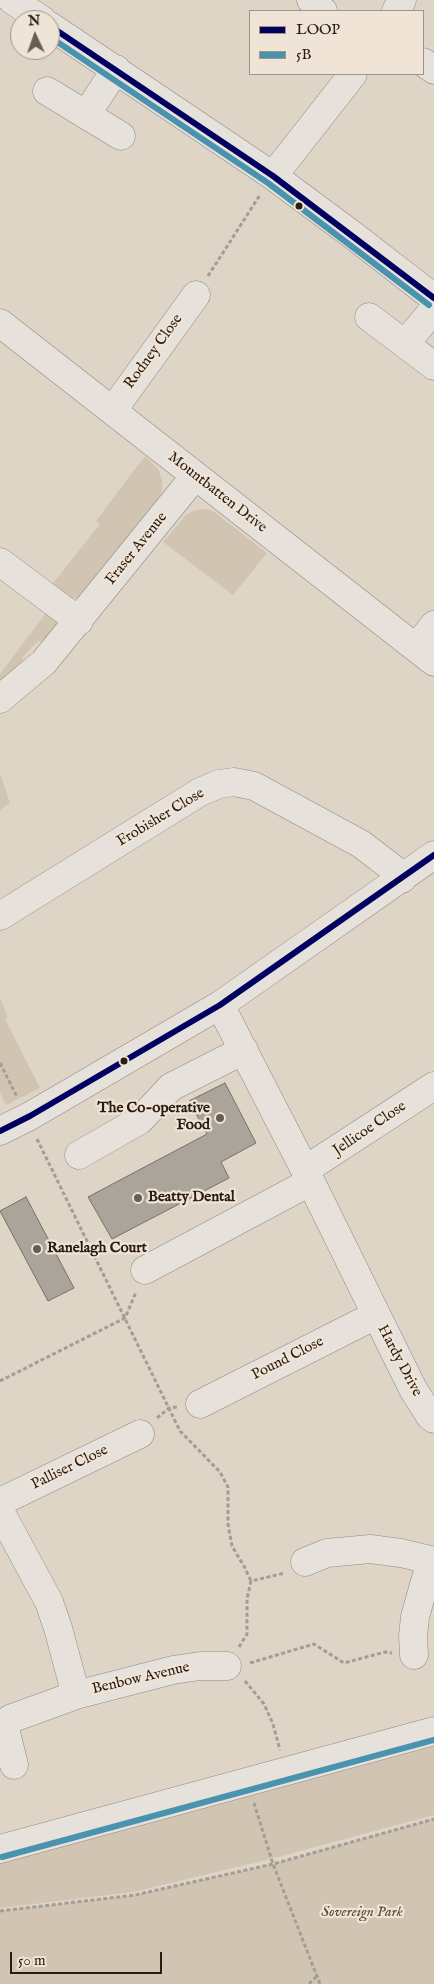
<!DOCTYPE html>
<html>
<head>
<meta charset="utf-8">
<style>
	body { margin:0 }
	#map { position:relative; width:434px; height:1984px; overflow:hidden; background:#ded5c7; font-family:"IM FELL English",serif }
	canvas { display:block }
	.legend { position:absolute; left:249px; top:10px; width:175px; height:65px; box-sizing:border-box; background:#efe4d5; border:1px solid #9f9488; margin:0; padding:6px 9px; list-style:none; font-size:15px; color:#281c14 }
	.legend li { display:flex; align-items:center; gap:10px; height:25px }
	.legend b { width:25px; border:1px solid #9f9488 }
	.north { position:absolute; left:10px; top:10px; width:50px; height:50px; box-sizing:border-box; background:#efe4d5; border:1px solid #9f9488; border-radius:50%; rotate:357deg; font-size:14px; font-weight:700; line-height:20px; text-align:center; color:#281c14 }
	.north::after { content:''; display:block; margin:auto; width:18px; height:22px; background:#685d53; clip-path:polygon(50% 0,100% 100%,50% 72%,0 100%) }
	.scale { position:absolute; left:10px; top:1952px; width:152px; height:22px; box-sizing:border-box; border:2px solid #281c14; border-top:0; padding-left:6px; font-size:15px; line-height:18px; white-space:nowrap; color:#281c14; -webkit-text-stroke:4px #efe4d5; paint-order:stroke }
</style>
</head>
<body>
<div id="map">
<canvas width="434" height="1984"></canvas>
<ul class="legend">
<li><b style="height:6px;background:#000060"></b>LOOP</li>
<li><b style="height:6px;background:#4993ae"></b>5B</li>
</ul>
<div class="north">N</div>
<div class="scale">50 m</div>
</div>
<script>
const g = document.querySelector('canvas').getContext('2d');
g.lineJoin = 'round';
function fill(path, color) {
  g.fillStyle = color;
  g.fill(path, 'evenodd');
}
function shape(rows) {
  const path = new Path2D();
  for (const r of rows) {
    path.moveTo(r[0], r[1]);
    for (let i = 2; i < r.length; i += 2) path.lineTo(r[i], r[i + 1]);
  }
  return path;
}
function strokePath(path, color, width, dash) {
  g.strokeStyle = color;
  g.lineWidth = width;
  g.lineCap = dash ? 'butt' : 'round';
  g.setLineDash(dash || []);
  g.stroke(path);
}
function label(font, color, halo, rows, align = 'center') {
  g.font = font + ' "IM FELL English",serif';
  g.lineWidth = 4.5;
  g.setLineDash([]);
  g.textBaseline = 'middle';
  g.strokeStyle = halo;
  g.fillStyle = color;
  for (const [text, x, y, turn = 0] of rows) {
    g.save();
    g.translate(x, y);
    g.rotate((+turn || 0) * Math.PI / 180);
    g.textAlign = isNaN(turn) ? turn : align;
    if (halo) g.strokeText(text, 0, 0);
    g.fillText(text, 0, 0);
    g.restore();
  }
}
const green = shape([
	[145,456,158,469,162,480,162,491,156,504,82,598,68,598,50,587,100,524,96,521],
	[205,509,213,511,267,553,233,595,163,542,186,515,195,510],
	[46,613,60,625,49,642,38,641,23,657,21,666,0,688,0,674],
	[0,773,10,803,0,810],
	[0,998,8,1017,5,1019,40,1088,6,1105,0,1093],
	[434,1743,434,1815,282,1856,134,1892,0,1908,0,1860],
	[434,1819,434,1984,0,1984,0,1911,135,1895,273,1864]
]);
const building = shape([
	[225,1083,256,1143,221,1162,229,1178,112,1239,88,1197,207,1134,189,1101,225,1083],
	[26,1197,74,1288,48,1301,0,1211,26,1197]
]);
const path = shape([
	[208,276,260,195],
	[0,1063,17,1097],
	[37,1139,180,1431,220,1472,228,1487,228,1524,232,1546,245,1568,251,1581],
	[0,1381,125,1318,136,1292],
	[157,1418,169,1408,177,1407],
	[239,1647,247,1634,247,1599,251,1581,285,1573],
	[250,1663,314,1644,344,1663,385,1652,392,1653],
	[245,1681,264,1704,273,1724,280,1750],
	[254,1803,273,1864,320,1984],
	[0,1911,135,1895,273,1864,434,1819],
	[309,1984,317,1976]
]);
const minor = shape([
	[12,0,42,20],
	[311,0,323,11],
	[396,11,402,0],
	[50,26,273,176,350,233,434,298],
	[423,62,434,70],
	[47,91,121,136],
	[86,115,116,69],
	[273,176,353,74],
	[369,317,434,366],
	[0,323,434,662],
	[405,344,434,309],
	[113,410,196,295],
	[0,562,79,621],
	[416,648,434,625],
	[0,699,44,662,195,476],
	[0,916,200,792,219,784,234,782,254,786,361,844,395,870,402,879],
	[220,1005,305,1170,413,1389,430,1416,434,1419],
	[0,1131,30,1116,220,1005,434,855],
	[79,1155,140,1120,171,1087,244,1050],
	[305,1170,434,1086],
	[145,1270,310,1182],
	[200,1404,376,1315],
	[0,1502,140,1434],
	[0,1511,49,1602,58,1628,76,1695,173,1670,200,1666,227,1666],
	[305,1562,327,1553,370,1549,401,1553,434,1561],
	[414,1655,413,1636,415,1617,431,1560],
	[14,1765,5,1728,10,1719,76,1695],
	[0,1849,434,1731]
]);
const bus1 = shape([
	[50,26,273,176,434,298],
	[0,1131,30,1116,220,1005,434,855]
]);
const bus2 = shape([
	[50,37,268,183,429,305],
	[2,1857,434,1740]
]);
const markers = [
	[299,206,4.5,"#281c14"],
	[124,1061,4.5,"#281c14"],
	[220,1118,5,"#685d53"],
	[138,1198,5,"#685d53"],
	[37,1249,5,"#685d53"]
];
const streetNames = [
	["Rodney Close",154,352,-54],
	["Mountbatten Drive",217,493,38],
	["Fraser Avenue",137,549,-51],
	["Frobisher Close",161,818,-31],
	["Jellicoe Close",370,1129,-34],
	["Pound Close",288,1359,-27],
	["Hardy Drive",399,1361,62],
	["Palliser Close",70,1468,-26],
	["Benbow Avenue",141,1679,-13]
];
const poiNames = [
	["The Co-operative",210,1109,"right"],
	["Food",210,1126,"right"],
	["Beatty Dental",148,1198],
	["Ranelagh Court",47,1249]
];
const parkNames = [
	["Sovereign Park",362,1913]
];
fill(green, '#d1c4b2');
fill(building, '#aba49a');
strokePath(building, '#777068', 1);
strokePath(minor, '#908980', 29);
strokePath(path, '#a29e97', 3, [4, 2.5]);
strokePath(minor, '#e6e1da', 28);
strokePath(bus1, '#000060', 6);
strokePath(bus2, '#4993ae', 6);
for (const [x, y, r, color] of markers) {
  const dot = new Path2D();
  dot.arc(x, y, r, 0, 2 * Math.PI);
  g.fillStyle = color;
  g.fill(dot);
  strokePath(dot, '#efe4d5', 2);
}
label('15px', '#281c14', '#efe4d5', streetNames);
label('bold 15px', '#281c14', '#efe4d5', poiNames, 'left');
label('italic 15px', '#584a3e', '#efe4d5', parkNames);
</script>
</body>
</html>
